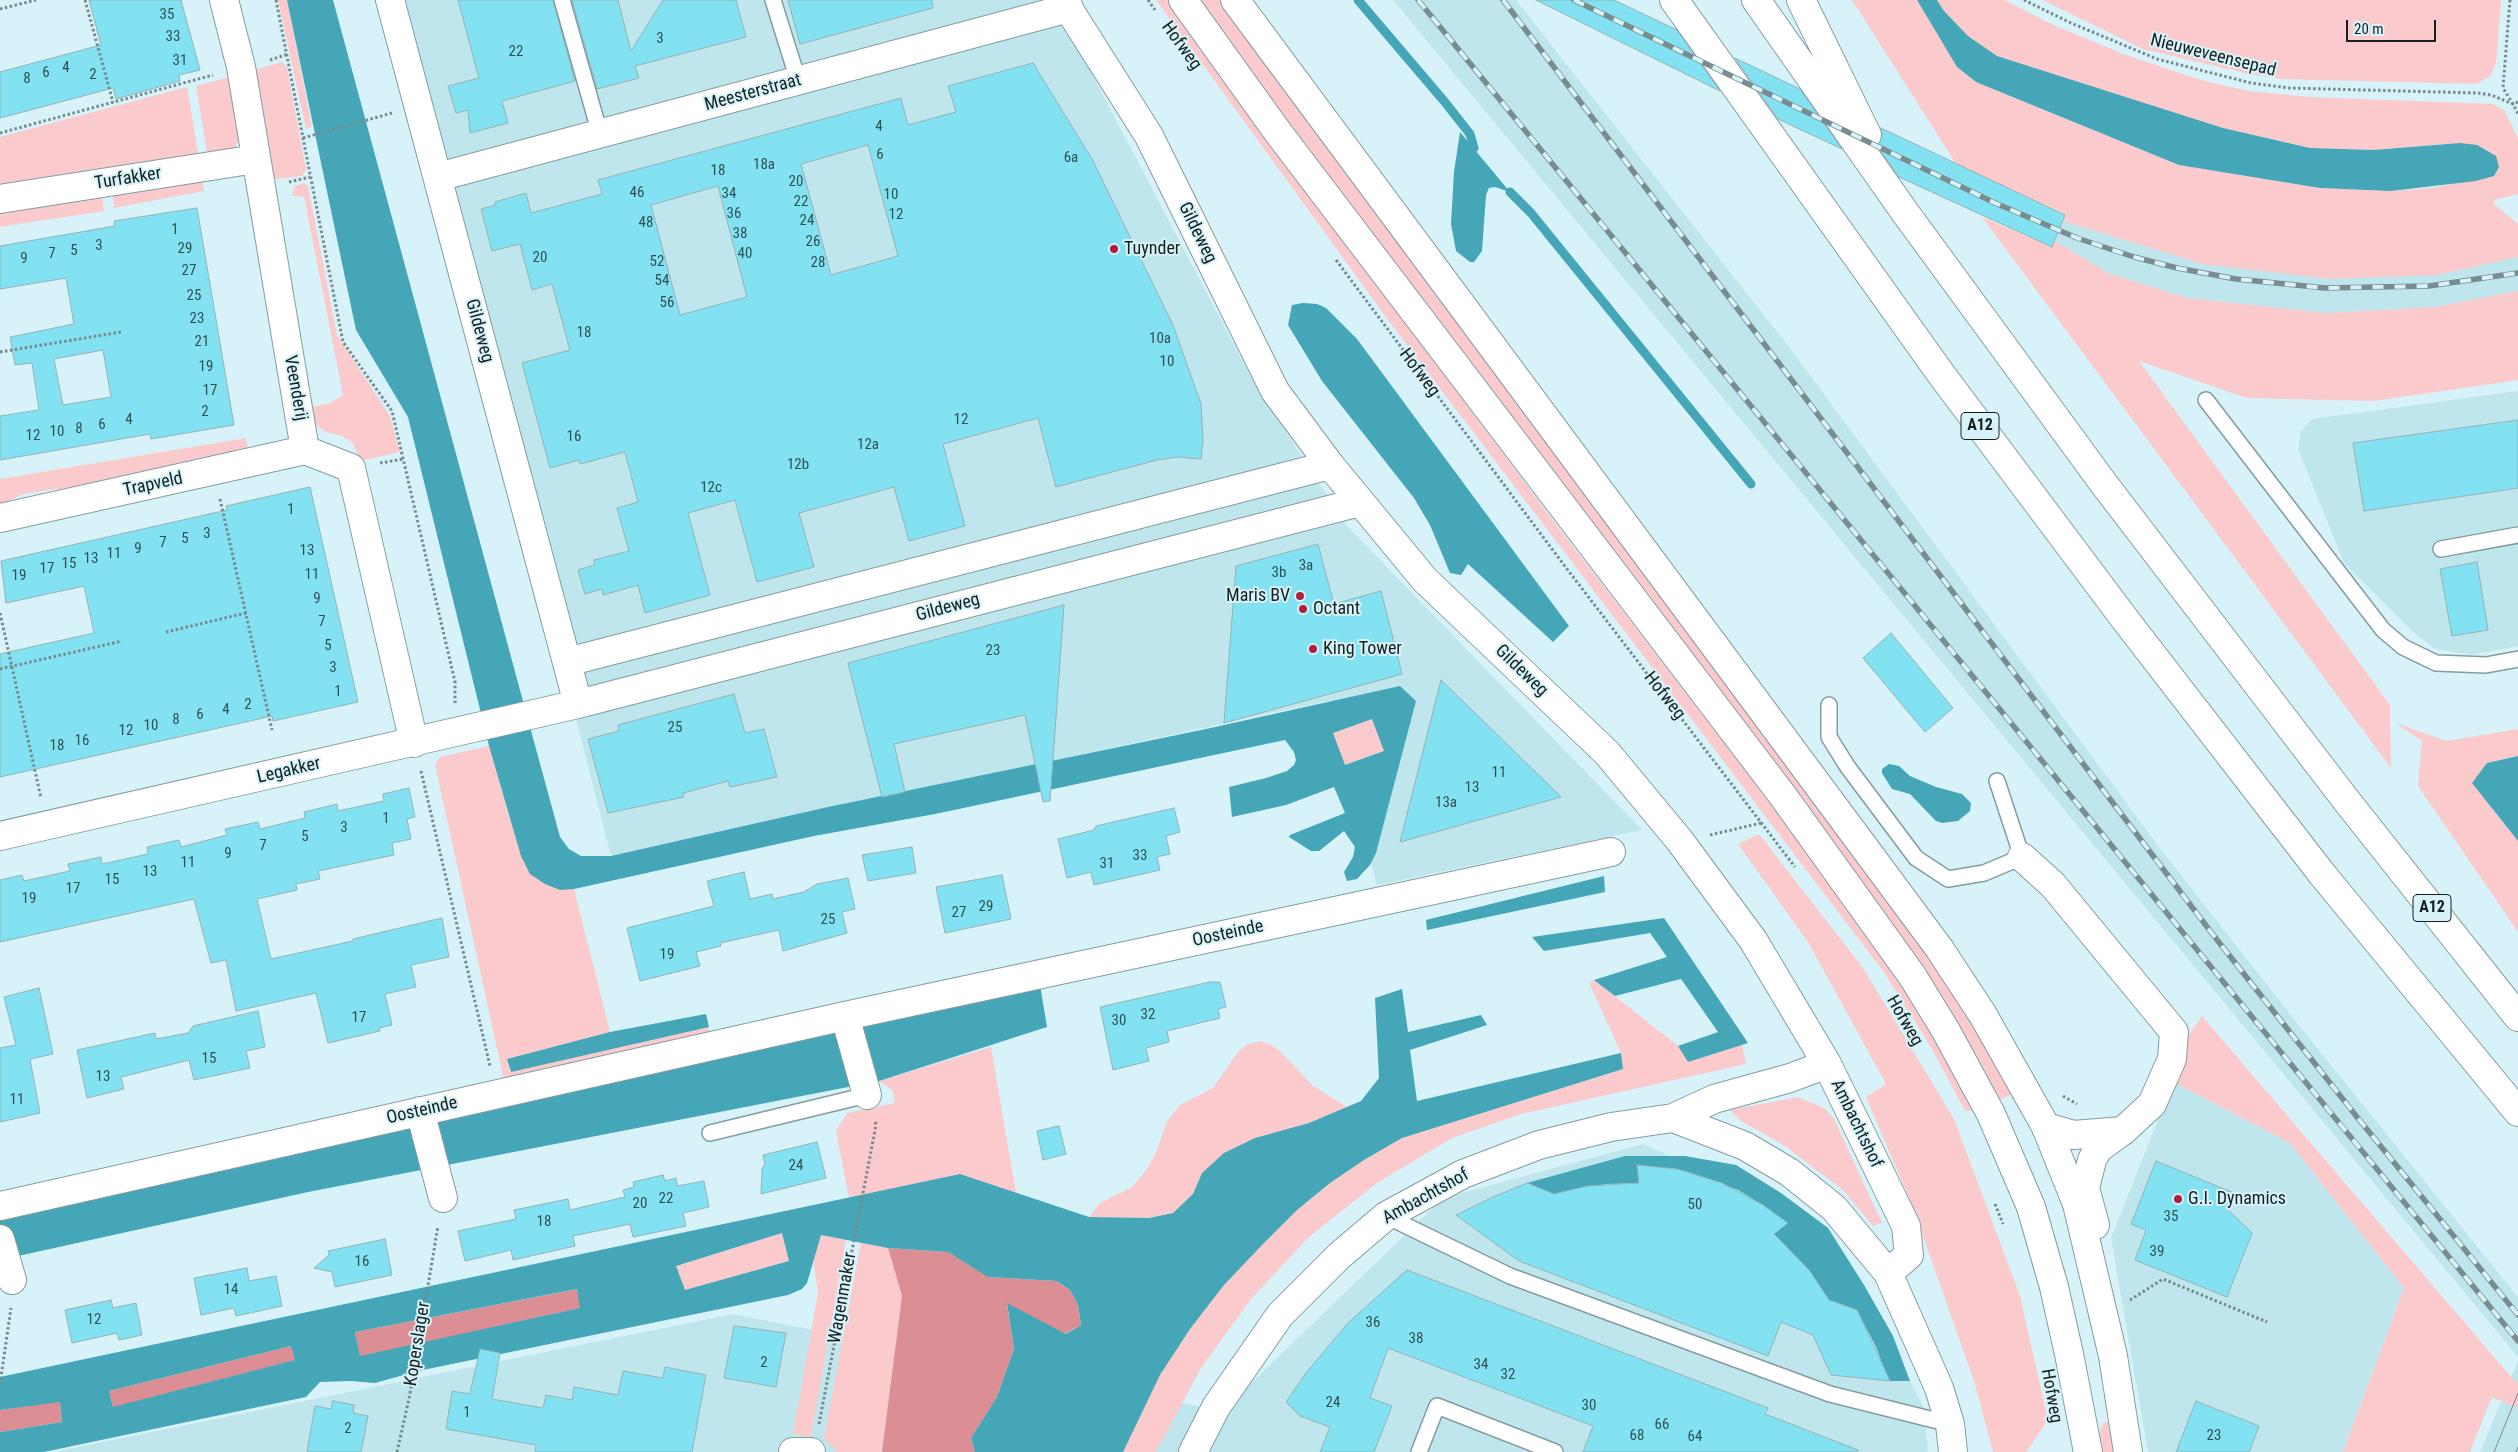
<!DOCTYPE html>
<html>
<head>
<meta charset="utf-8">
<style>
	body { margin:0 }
	#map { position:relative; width:2518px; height:1452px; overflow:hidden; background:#d7f3f9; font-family:"Roboto Condensed",sans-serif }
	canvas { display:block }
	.scale { position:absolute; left:2346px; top:20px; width:90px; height:22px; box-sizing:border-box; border:2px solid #141f20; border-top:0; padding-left:6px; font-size:15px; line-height:18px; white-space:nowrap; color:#141f20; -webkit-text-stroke:4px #d7f3f9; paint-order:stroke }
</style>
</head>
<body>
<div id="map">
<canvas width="2518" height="1452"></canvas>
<div class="scale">20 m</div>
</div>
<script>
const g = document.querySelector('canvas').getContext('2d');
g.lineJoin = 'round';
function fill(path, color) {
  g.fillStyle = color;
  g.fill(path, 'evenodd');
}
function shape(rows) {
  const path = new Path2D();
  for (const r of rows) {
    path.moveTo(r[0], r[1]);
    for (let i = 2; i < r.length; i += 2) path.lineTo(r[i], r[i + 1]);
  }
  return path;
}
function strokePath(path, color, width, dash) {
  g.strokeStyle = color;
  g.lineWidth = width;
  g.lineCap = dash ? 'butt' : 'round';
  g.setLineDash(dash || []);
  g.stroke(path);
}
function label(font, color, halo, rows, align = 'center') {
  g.font = font + ' "Roboto Condensed",sans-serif';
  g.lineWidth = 4;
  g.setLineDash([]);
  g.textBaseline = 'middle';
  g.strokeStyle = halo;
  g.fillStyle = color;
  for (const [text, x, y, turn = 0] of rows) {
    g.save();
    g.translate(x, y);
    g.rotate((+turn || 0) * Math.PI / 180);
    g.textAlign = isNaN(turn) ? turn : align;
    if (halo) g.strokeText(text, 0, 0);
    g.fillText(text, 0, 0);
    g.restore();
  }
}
const built = shape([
	[392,0,1043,0,1083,57,1255,385,1348,527,1642,830,1377,885,1328,701,611,856],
	[1393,0,1516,0,1789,347,2162,851,2301,1028,2518,1297,2518,1357],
	[2063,221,2203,264,2242,268,2437,275,2518,257,2518,291,2435,307,2327,313,2187,298,2108,273,2055,241],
	[2518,391,2518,646,2470,655,2436,649,2416,635,2344,563,2298,449,2301,431,2312,419],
	[2173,1082,2290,1143,2404,1288,2343,1452,2148,1452,2111,1238],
	[1643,1144,1828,1228,1924,1407,1928,1452,53,1452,733,1314,1222,1411,1443,1198],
	[2518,1361,2518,1452,2480,1452,2499,1407]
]);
const green = shape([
	[278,0,287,0,312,127,306,129],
	[1156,0,1170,0,1320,207,1551,518,1848,904,1883,952,1977,1110,1965,1111,1932,1049,1883,971,1391,324],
	[1195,0,1221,0,1453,318,1894,896,2014,1093,1996,1102],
	[1852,0,1917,0,1957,67,1976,82,2179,165,2320,188,2391,191,2432,188,2493,176,2460,143,2374,150,2310,148,2223,128,1997,56,1968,36,1944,11,1937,0,2005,0,2049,23,2123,54,2201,80,2249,91,2310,97,2493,104,2504,110,2518,138,2518,194,2494,200,2494,204,2518,224,2518,257,2437,275,2330,279,2203,264,2063,221,2065,214,1956,164],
	[2042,0,2501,0,2496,64,2490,76,2477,84,2282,79,2249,74,2143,49],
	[282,62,287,67,306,170,302,176,269,180,250,71],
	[233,76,240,138,235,148,225,154,208,158,196,86],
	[187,87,199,159,0,192,0,137],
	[202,175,204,191,114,208,112,192],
	[304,183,308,186,337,335,390,416,400,452,360,461,353,443,342,436,326,432,313,423,307,408,328,404,343,395,304,197,292,196,295,186],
	[102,193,104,211,0,227,0,209],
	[1982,217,2052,247,2055,241,2108,273,2187,298,2327,313,2435,307,2518,291,2518,380,2374,401,2247,398,2139,361,2390,705,2391,768],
	[246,438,248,452,78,490,55,489,23,494,0,506,0,479],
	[1372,719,1384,751,1344,765,1333,733],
	[2396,723,2446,741,2518,729,2518,756,2487,763,2473,784,2518,841,2518,932,2418,786,2422,741],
	[489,746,510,820,545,884,560,889,574,889,610,1032,507,1059,510,1072,709,1027,707,1038,505,1085,435,764,440,757],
	[1759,834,1863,968,1954,1119,2020,1296,2048,1420,2026,1452,1993,1452,1975,1384,1912,1205,1866,1097,1886,1084,1808,942,1738,844],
	[1594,980,1678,1046,1688,1062,1742,1045,1746,1064,1521,1114,1452,1138,1377,1183,1309,1237,1251,1299,1201,1368,1156,1452,1123,1452,1160,1375,1190,1329,1224,1285,1262,1245,1297,1210,1330,1183,1364,1160,1402,1138,1623,1069,1621,1053,1589,983],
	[2202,1016,2518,1385,2518,1408,2492,1397,2470,1452,2343,1452,2404,1288,2290,1143,2173,1082,2183,1043],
	[1260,1041,1270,1044,1281,1052,1313,1086,1347,1107,1309,1123,1255,1138,1202,1173,1193,1194,1173,1213,1149,1218,1089,1217,1100,1203,1132,1187,1147,1169,1156,1153,1167,1121,1180,1105,1213,1088,1238,1052,1248,1044],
	[991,1047,1016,1193,960,1174,849,1198,836,1131,847,1113,895,1103,893,1091,879,1081],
	[1798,1097,1824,1108,1834,1119,1882,1223,1873,1226,1843,1190,1782,1144,1741,1121,1730,1110],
	[782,1233,789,1261,685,1291,676,1266],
	[821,1235,846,1240,811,1437,793,1434,818,1293,813,1259],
	[861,1242,888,1248,902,1296,882,1452,837,1452,824,1438],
	[2109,1422,2112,1423,2120,1452,2098,1452,2097,1442,2101,1428,2103,1423]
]);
const forest = shape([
	[888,1248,948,1252,989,1277,1057,1281,1070,1290,1078,1305,1081,1325,1065,1334,1007,1304,1014,1349,997,1397,971,1438,975,1452,882,1452,902,1296],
	[578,1289,581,1308,360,1357,355,1332],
	[291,1346,296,1360,113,1408,109,1391],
	[60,1401,62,1422,0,1432,0,1410]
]);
const water = shape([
	[287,0,333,0,533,738,560,837,569,849,581,856,611,856,828,807,1206,729,1400,686,1416,701,1376,853,1370,865,1357,879,1347,881,1344,872,1353,857,1355,847,1344,831,1319,851,1311,851,1289,837,1290,835,1345,813,1334,787,1286,805,1232,817,1229,787,1266,778,1287,771,1294,765,1296,760,1294,752,1285,740,935,814,814,836,574,889,560,890,545,884,530,874,521,856,489,746,408,417,356,330],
	[1372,719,1384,751,1345,765,1333,733],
	[1917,0,1937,0,1944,11,1968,36,1997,56,2223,128,2310,148,2374,150,2460,143,2477,145,2496,156,2499,167,2494,176,2476,181,2391,191,2320,188,2179,165,1976,82,1957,67],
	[1460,132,1510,192,1495,187,1489,188,1486,195,1482,251,1474,262,1470,262,1456,251,1451,224,1454,172],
	[1303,303,1317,304,1326,308,1357,339,1569,626,1553,642,1468,564,1461,575,1450,573,1430,525,1414,498,1322,381,1288,325,1292,305],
	[2518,756,2518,841,2472,783,2487,763],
	[1889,764,1899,766,1910,776,1936,787,1962,794,1971,803,1970,811,1958,821,1942,823,1936,821,1910,794,1892,789,1882,773,1882,769],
	[1604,876,1605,892,1427,930,1426,920],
	[1664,918,1748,1043,1688,1062,1678,1046,1718,1032,1681,979,1615,996,1594,980,1667,957,1650,933,1544,951,1532,937],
	[1040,985,1047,1027,879,1081,308,1192,0,1260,0,1219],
	[1402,989,1408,1032,1481,1015,1487,1025,1410,1050,1417,1101,1621,1053,1623,1069,1402,1138,1364,1160,1330,1183,1297,1210,1262,1245,1224,1285,1190,1329,1160,1375,1123,1452,975,1452,971,1438,997,1397,1014,1349,1007,1303,1066,1334,1081,1325,1078,1305,1070,1290,1057,1281,988,1277,948,1252,888,1248,821,1235,807,1283,802,1289,788,1295,418,1371,375,1383,351,1381,320,1382,306,1397,44,1452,0,1452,0,1432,62,1422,60,1402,0,1410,0,1377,960,1174,1089,1217,1149,1218,1173,1213,1193,1194,1202,1173,1224,1153,1255,1138,1309,1123,1361,1101,1379,1078,1375,998],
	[782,1233,789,1261,685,1290,676,1266],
	[577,1289,580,1308,360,1356,355,1332],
	[291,1346,295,1360,113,1407,109,1391],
	[706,1014,709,1027,511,1072,507,1059,610,1032],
	[1625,1156,1685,1156,1736,1165,1781,1193,1828,1228,1864,1285,1893,1336,1910,1381,1889,1381,1876,1347,1857,1310,1829,1300,1809,1270,1774,1234,1787,1223,1763,1205,1738,1190,1689,1172,1637,1165,1640,1183,1606,1184,1554,1194,1527,1183]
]);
const stream = shape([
	[1358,0,1444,101,1470,134,1474,148],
	[1510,192,1531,213,1751,484]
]);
const building = shape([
	[89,0,181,0,200,70,179,75,180,81,116,99,113,88,0,118,0,72,101,45,89,0],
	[458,0,553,0,575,81,502,101,508,123,470,133,468,110,456,113,448,86,479,78,458,0],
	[572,0,618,0,631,51,663,0,736,0,746,37,635,66,639,78,597,89,572,0],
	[788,0,932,0,933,8,800,44,788,0],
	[1536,0,1614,0,1677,30,1720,91,1536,0],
	[1735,58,1800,89,1842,149,1778,119,1735,58],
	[1033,63,1092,159,1173,325,1201,404,1203,440,1201,459,1177,457,1157,460,1056,487,1038,418,943,444,965,526,909,541,894,487,799,513,814,567,757,582,735,500,688,513,710,595,645,613,638,585,603,595,602,589,585,594,578,570,595,565,594,560,629,551,617,508,638,502,625,452,580,464,579,460,550,468,522,363,570,350,552,284,532,290,520,244,492,251,481,209,496,205,495,202,526,193,531,213,602,194,598,180,901,98,908,125,956,112,948,86,1033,63],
	[868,145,898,256,831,275,801,164,868,145],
	[718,186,747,297,680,315,651,205,718,186],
	[1881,128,2065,215,2052,247,1899,177,1877,146,1882,137,1881,128],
	[197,208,234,425,151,439,150,434,0,460,0,416,39,410,32,363,15,365,10,337,74,324,66,278,0,289,0,246,115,226,114,221,197,208],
	[103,350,111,397,63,405,54,359,103,350],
	[2518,420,2518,488,2364,511,2353,443,2518,420],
	[310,487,358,702,273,721,272,716,0,777,0,654,94,633,84,586,6,603,1,561,227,510,226,506,310,487],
	[1318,544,1334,604,1381,591,1402,674,1224,723,1236,566,1318,544],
	[2477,562,2488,630,2452,636,2440,569,2477,562],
	[1064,605,1050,801,1043,802,1025,715,894,744,905,792,882,797,848,663,1064,605],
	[1891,633,1953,708,1925,732,1863,658,1891,633],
	[1441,680,1473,711,1561,797,1400,842,1441,680],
	[734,694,745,733,764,729,777,777,730,787,728,781,683,793,684,797,608,813,588,739,619,731,618,725,734,694],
	[409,788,415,817,407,819,411,839,392,843,394,855,318,871,320,879,296,884,297,890,257,899,271,959,353,941,353,939,442,918,449,957,411,965,416,987,385,994,392,1025,379,1028,380,1031,328,1043,316,993,236,1011,226,960,211,963,194,899,0,942,0,880,22,875,24,881,70,871,68,864,101,857,102,864,148,854,147,847,179,840,181,847,227,835,225,829,258,822,260,829,305,818,304,812,337,804,338,811,384,801,383,794,409,788],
	[1174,808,1180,832,1166,836,1170,854,1157,857,1160,870,1094,885,1091,872,1067,878,1058,839,1094,830,1096,826,1174,808],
	[912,847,916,873,868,881,862,855,912,847],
	[744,872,750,899,772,894,773,899,804,892,817,884,848,878,855,909,842,912,847,933,783,951,779,930,720,943,721,946,696,952,700,966,640,981,627,928,714,906,707,881,744,872],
	[1002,875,1011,919,945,933,936,887,1002,875],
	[1210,982,1220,982,1226,1007,1218,1009,1220,1018,1167,1031,1169,1042,1146,1048,1149,1061,1113,1070,1100,1007,1210,982],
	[39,988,53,1054,30,1059,40,1113,0,1122,0,1048,16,1045,4,997,39,988],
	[258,1011,265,1047,246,1051,250,1068,194,1080,189,1060,121,1077,124,1089,87,1098,77,1050,155,1033,156,1039,188,1033,193,1026,258,1011],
	[1059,1126,1066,1154,1043,1160,1037,1131,1059,1126],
	[817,1142,826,1178,761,1194,762,1169,765,1164,763,1155,817,1142],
	[2156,1161,2234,1193,2227,1209,2252,1233,2227,1297,2135,1260,2146,1230,2131,1224,2156,1161],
	[1637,1165,1677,1169,1722,1183,1763,1205,1788,1223,1774,1234,1809,1270,1829,1300,1857,1310,1890,1381,1831,1375,1813,1335,1781,1322,1768,1356,1519,1261,1456,1215,1491,1198,1527,1183,1554,1194,1587,1186,1639,1183,1637,1165],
	[663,1175,665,1181,676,1178,677,1186,704,1181,709,1207,683,1213,686,1226,633,1237,630,1224,573,1236,575,1246,513,1260,511,1250,465,1261,458,1231,516,1219,514,1210,568,1199,570,1210,625,1197,623,1190,634,1187,633,1182,663,1175],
	[385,1239,392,1275,335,1287,332,1272,314,1268,329,1255,328,1251,385,1239],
	[247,1268,249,1281,276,1276,282,1306,236,1316,234,1308,201,1315,194,1278,247,1268],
	[1407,1270,1768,1408,1765,1414,1858,1450,1858,1452,1583,1452,1593,1426,1388,1348,1370,1398,1392,1406,1374,1452,1320,1452,1330,1427,1300,1416,1286,1402,1306,1373,1348,1323,1407,1270],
	[111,1300,113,1308,136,1303,142,1335,119,1340,117,1333,72,1343,65,1310,111,1300],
	[734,1326,786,1333,776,1387,724,1378,734,1326],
	[480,1349,500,1353,492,1399,543,1408,546,1395,572,1400,574,1387,618,1395,623,1371,663,1378,665,1367,706,1375,692,1452,535,1452,536,1445,446,1429,452,1391,470,1394,480,1349],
	[333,1401,354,1405,353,1413,368,1416,361,1452,307,1452,315,1406,331,1409,333,1401],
	[2196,1401,2259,1426,2249,1452,2176,1452,2196,1401]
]);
const path = shape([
	[85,0,113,102],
	[276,0,343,342,392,411,455,682,455,703],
	[1148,0,1155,10],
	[2024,0,2071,23,2157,59,2251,83,2289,88,2478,93,2491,95,2513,104,2518,114],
	[2510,0,2503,88,2513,104,2518,102],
	[0,9,36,0],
	[270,60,288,54],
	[0,133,213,75],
	[303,138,392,113],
	[289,182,310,177],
	[1336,260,1564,565,1795,867],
	[0,352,121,332],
	[380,463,404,459],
	[220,499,272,730],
	[0,613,41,798],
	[166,632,246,613],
	[0,669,122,641],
	[421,771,490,1066],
	[1710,835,1761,823],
	[2063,1096,2077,1104],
	[1995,1204,2003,1224],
	[2130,1300,2163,1279,2267,1322],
	[0,1384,11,1308],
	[819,1424,876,1125,875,1121],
	[397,1452,409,1399,438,1226]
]);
const lane = shape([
	[562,0,600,134],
	[773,0,798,80],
	[2206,400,2383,630,2403,647,2436,663,2486,665,2518,659],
	[2441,549,2518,535],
	[1829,705,1829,737,1847,766,1916,858,1948,879,1984,873,2022,857,1997,781],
	[710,1133,867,1095],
	[1386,1216,1510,1276,1830,1394,1950,1424],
	[1419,1452,1437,1406,1555,1452]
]);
const street = shape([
	[224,0,241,67,305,450,351,468,414,743],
	[390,0,578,704],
	[1063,0,1149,136,1275,391,1330,465,1425,580,1607,753,1680,841,1753,940,1827,1064],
	[438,177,1069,8],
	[0,199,256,159],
	[0,518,305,450],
	[567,662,1330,465],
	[0,836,578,704,1360,502],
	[2022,857,2053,885,2174,1032,2172,1059,2152,1104,2124,1130,2098,1149,2092,1160,2085,1188,2095,1225],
	[845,1016,867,1095],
	[420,1111,443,1198],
	[1673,1118,1745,1146,1789,1172,1834,1208,1888,1273,1939,1388,1950,1424,1953,1452],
	[2046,1127,2073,1135,2123,1131],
	[0,1206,845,1016,1611,852],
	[0,1239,12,1280],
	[793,1452,811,1452],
	[1193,1452,1216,1407,1280,1315,1339,1256,1386,1216,1463,1174,1539,1145,1611,1127,1673,1118,1714,1099,1790,1078,1827,1064,1906,1226,1909,1255,1888,1273]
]);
const secondary = shape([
	[1183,0,1277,131,1783,796,1913,977,1946,1031,1991,1114,2031,1207,2054,1287,2069,1354,2088,1452],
	[1235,0,1939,948,1983,1015,2046,1127,2077,1204,2113,1356,2128,1452]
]);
const highway = shape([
	[1674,0,1941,374,2127,622,2322,874,2518,1112],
	[1756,0,1904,211,2104,484,2346,800,2518,1017],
	[1801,0,1867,135]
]);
const tram = shape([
	[2494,1452,2518,1393],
	[2516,1452,2518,1447]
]);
const rail = shape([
	[1418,0,2518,1341],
	[1503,0,2214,936,2357,1117,2518,1315],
	[1574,0,1995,203,2077,238,2134,257,2177,268,2236,279,2325,288,2429,286,2518,273]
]);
const markers = [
	[1114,249,5,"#b01d40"],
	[1300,596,5,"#b01d40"],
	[1303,609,5,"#b01d40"],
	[1313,649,5,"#b01d40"],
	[2178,1199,5,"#b01d40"]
];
const numberNames = [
	["35",167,15],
	["33",173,37],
	["3",660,39],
	["22",516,52],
	["31",180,61],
	["4",66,68],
	["6",46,73],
	["2",93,75],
	["8",27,79],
	["4",879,127],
	["6",880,155],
	["6a",1071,158],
	["18a",764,165],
	["18",718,171],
	["20",796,182],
	["46",637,193],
	["34",729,194],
	["10",891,195],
	["22",801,202],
	["36",734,214],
	["12",896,215],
	["24",807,221],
	["48",646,223],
	["1",175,230],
	["38",740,234],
	["26",813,242],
	["3",99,246],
	["29",185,249],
	["5",74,251],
	["7",52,254],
	["40",745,254],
	["20",540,258],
	["9",24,259],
	["52",657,262],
	["28",818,263],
	["27",189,271],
	["54",662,281],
	["25",194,296],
	["56",667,303],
	["23",197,319],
	["18",584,333],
	["10a",1160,339],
	["21",202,342],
	["10",1167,362],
	["19",206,367],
	["17",210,391],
	["2",205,412],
	["4",129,420],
	["12",961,420],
	["6",102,425],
	["8",79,429],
	["10",57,432],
	["12",33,436],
	["16",574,437],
	["12a",868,445],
	["12b",798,465],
	["12c",711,488],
	["1",291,510],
	["3",207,534],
	["5",185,539],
	["7",163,543],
	["9",138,549],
	["13",307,551],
	["11",114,554],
	["13",91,559],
	["15",69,564],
	["3a",1306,566],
	["17",47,569],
	["3b",1279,573],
	["11",312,575],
	["19",19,576],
	["9",317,599],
	["7",322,622],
	["5",328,646],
	["23",993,651],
	["3",333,668],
	["1",338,692],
	["2",248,705],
	["4",226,710],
	["6",200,715],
	["8",176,720],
	["10",151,726],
	["25",675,728],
	["12",126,731],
	["16",82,741],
	["18",57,746],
	["11",1499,773],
	["13",1472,788],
	["13a",1446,803],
	["1",386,819],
	["3",344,828],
	["5",305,837],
	["7",263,846],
	["9",228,854],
	["33",1140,856],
	["11",188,863],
	["31",1107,864],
	["13",150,872],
	["15",112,880],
	["17",73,889],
	["19",29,899],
	["29",986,907],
	["27",959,913],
	["25",828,920],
	["19",667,955],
	["32",1148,1015],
	["17",359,1018],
	["30",1119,1021],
	["15",209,1059],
	["13",103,1077],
	["11",17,1100],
	["24",796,1166],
	["22",666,1199],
	["20",640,1204],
	["50",1695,1205],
	["35",2171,1217],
	["18",544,1222],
	["39",2157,1252],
	["16",362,1262],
	["14",231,1290],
	["12",94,1320],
	["36",1373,1323],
	["38",1416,1339],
	["2",764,1363],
	["34",1481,1365],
	["32",1508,1375],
	["24",1333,1403],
	["30",1589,1406],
	["1",467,1413],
	["66",1662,1425],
	["2",348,1429],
	["68",1637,1436],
	["23",2214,1436],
	["64",1695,1437]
];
const shields = [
	[1980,426,38],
	[2432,908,38]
];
const shieldNames = [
	["A12",1980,426],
	["A12",2432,908]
];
const streetNames = [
	["Hofweg",1181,46,54],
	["Nieuweveensepad",2213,56,14],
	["Meesterstraat",753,93,-15],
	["Turfakker",128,179,-9],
	["Gildeweg",1197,233,64],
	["Gildeweg",479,331,75],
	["Hofweg",1419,373,53],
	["Veenderij",295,388,80],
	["Trapveld",153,485,-12],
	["Gildeweg",948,608,-15],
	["Gildeweg",1521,671,44],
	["Hofweg",1664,696,52],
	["Legakker",289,771,-13],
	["Oosteinde",1228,934,-12],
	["Hofweg",1904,1021,60],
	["Oosteinde",422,1111,-13],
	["Ambachtshof",1856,1124,64],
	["Ambachtshof",1426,1197,-29],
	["Wagenmaker",843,1298,-80],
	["Koperslager",418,1344,-81],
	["Hofweg",2051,1396,80]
];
const poiNames = [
	["Tuynder",1124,249],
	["Maris BV",1290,596,"right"],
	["Octant",1313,609],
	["King Tower",1323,649],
	["G.I. Dynamics",2188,1199]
];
fill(built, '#c0e6ed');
fill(green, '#facacd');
fill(forest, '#db8f95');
fill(water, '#44a6b6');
strokePath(stream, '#44a6b6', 9);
fill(building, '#83e2f2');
strokePath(building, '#95b1b6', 1);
strokePath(lane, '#829da2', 18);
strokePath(street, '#829da2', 30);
strokePath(secondary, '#829da2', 30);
strokePath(highway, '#829da2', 30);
strokePath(path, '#768a8d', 3, [2.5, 2.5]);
strokePath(lane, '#fff', 15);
strokePath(street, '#fff', 28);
strokePath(secondary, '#fff', 28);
strokePath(highway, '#fff', 28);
strokePath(tram, '#798d90', 1);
strokePath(rail, '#798d90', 5.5);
strokePath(rail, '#d7f3f9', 4, [11]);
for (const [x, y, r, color] of markers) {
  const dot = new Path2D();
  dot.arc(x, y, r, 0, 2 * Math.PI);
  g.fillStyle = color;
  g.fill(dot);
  strokePath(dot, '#d7f3f9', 2);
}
label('15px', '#305054', null, numberNames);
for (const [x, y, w] of shields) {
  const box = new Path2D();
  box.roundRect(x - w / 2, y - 13.5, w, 27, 4);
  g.fillStyle = '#d7f3f9';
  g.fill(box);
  strokePath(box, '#141f20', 1);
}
label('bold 16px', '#141f20', null, shieldNames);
label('18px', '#141f20', '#d7f3f9', streetNames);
label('18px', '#141f20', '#d7f3f9', poiNames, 'left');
</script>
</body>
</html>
